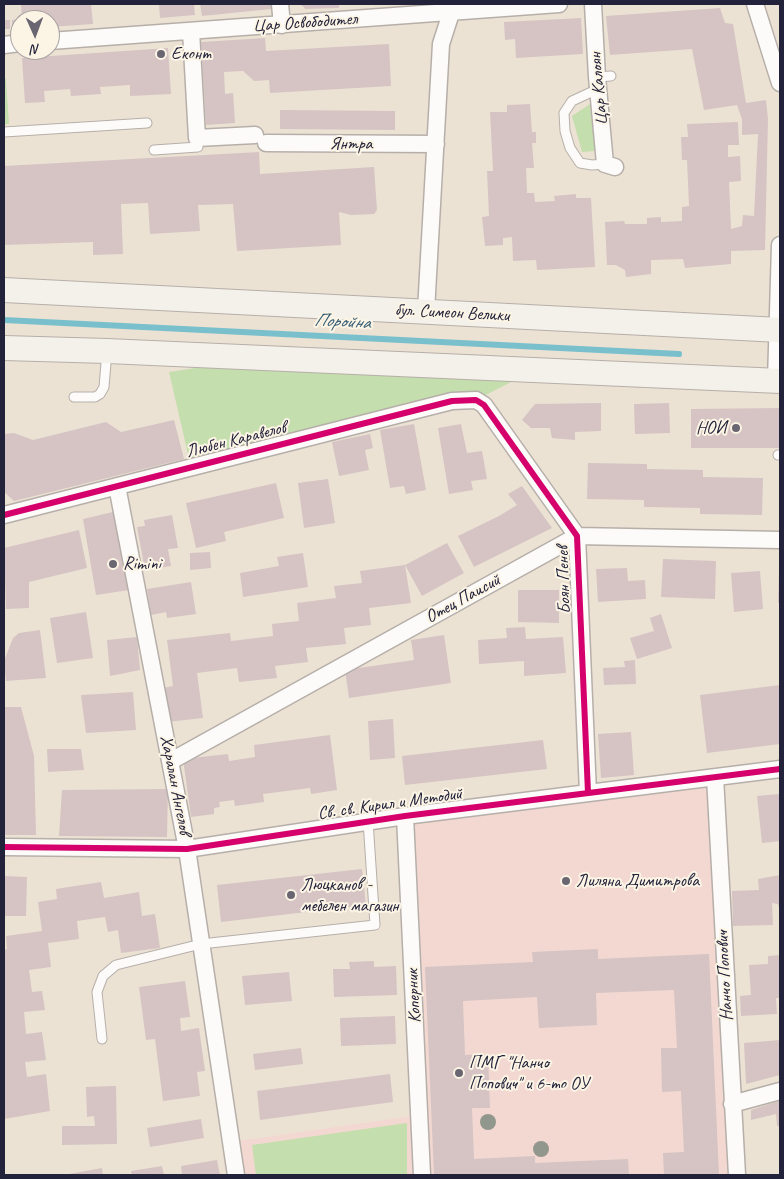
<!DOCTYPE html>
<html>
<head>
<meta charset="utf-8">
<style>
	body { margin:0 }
	#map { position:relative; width:784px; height:1179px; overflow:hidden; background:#ece2d4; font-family:Caveat,sans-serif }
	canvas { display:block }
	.frame { position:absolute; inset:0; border:5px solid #22223b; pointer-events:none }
	.north { position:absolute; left:10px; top:10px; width:50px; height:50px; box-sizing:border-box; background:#fcf5e5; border:1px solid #a5a1a1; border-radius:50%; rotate:178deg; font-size:14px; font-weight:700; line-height:20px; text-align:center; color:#22223b }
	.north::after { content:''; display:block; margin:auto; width:18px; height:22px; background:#696571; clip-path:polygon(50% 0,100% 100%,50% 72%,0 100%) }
</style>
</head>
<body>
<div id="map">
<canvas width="784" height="1179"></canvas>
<div class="frame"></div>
<div class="north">N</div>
</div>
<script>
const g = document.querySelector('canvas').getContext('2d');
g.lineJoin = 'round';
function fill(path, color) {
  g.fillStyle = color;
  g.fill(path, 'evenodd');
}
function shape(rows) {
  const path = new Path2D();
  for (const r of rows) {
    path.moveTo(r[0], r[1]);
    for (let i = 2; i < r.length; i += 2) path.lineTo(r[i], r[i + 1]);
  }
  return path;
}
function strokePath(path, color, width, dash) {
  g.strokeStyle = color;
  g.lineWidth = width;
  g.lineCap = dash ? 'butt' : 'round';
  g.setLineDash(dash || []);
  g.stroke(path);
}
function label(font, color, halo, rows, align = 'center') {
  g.font = font + ' Caveat,sans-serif';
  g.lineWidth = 4;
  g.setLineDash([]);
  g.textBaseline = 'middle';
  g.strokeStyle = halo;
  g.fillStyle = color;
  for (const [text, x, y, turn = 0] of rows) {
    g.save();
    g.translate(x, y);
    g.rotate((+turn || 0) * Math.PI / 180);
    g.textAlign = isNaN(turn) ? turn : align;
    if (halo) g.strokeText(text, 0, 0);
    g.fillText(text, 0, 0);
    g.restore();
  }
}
const built = shape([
	[715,777,737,1175,236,1175,231,1142,419,1115,405,816]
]);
const green = shape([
	[4,77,6,79,9,124,4,124],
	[590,104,595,151,582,152,572,116],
	[208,366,515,380,476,400,191,467,169,372],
	[407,1123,407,1175,256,1175,252,1145]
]);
const stream = shape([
	[4,320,679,354]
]);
const building = shape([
	[21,4,91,4,93,24,50,27,50,20,22,19],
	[159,4,194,4,195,15,160,18],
	[200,4,271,4,271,9,202,16],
	[298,4,339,4,339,8,305,9,303,6],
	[720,8,725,23,733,24,746,103,766,100,768,119,765,250,731,251,731,264,685,268,683,259,651,260,651,274,626,277,625,270,616,265,607,265,605,222,624,221,625,224,647,224,647,218,661,217,661,222,682,221,682,207,689,206,687,160,682,160,681,137,688,137,687,124,738,122,739,145,728,145,728,157,740,156,741,181,729,182,731,229,742,226,743,215,754,216,758,134,742,135,742,119,737,105,704,110,692,49,610,55,606,16],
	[581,18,583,54,516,58,515,39,505,40,504,22],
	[20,19,20,28,12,29,12,20],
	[4,20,10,20,10,29,4,29],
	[265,38,266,51,389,44,391,86,270,93,269,80,254,81,243,71,224,72,225,94,233,93,235,123,206,125,201,42],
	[168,48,171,94,130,96,130,85,100,87,101,94,71,96,70,89,44,91,45,102,25,103,22,58],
	[530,104,532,132,536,132,536,143,532,143,534,168,526,168,527,193,534,193,535,202,555,201,554,196,576,194,576,198,591,198,595,267,537,270,536,260,513,261,512,237,503,238,503,245,485,246,482,217,489,216,487,171,493,171,490,112,507,112,507,105],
	[280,110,395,111,395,130,280,129],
	[259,152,260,174,374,167,377,210,374,214,351,215,339,212,341,245,237,251,233,204,198,205,200,231,150,234,148,203,121,204,123,254,93,255,93,242,4,245,4,166],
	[601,403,601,431,575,432,575,440,552,438,550,428,531,428,522,420,535,404],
	[669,403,670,433,635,434,634,404],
	[780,408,780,448,691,448,691,409],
	[174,420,184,459,14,501,4,492,4,434,14,433,33,440,106,422,121,432],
	[414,424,426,490,406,494,404,486,390,488,380,430],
	[461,424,467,453,482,451,487,479,471,481,473,490,449,494,438,428],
	[370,434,373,448,365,450,369,470,339,476,332,442],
	[588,463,647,464,647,469,703,470,703,477,763,478,762,515,700,514,700,508,644,507,644,500,587,499],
	[328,479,335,523,304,528,298,483],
	[276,483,284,518,224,532,226,541,196,548,186,503],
	[522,486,552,528,474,567,458,536,499,516,517,505,508,494],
	[117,511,129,590,96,595,83,519],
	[172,515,178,548,168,549,171,566,145,570,137,527,145,526,144,520],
	[79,530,87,568,29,582,29,608,6,609,4,548],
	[447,543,464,573,422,596,405,565],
	[210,552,211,568,190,570,190,553],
	[303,553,308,587,243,597,240,573,279,566,277,557],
	[663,559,716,561,715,599,661,597],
	[405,565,411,603,369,608,371,625,344,628,346,644,306,648,308,662,275,666,277,678,239,682,237,668,197,673,203,718,167,722,163,688,173,686,167,640,230,633,231,641,273,636,272,624,299,621,297,603,336,598,334,586,362,583,360,571],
	[627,568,628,581,645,580,646,599,598,602,596,569],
	[779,569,780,569,780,603,778,603],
	[760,571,763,609,734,612,731,573],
	[191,582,196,614,167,618,166,612,151,615,147,589],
	[518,590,559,590,559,623,518,622],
	[86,612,93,658,57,663,50,618],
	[661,614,672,648,637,659,630,638,654,631,650,618],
	[525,627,526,639,563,637,566,673,524,676,524,661,479,664,478,640,507,638,506,628],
	[40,630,46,678,6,681,4,661,13,638,19,633],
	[444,635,451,683,349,698,345,670,414,660,411,640],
	[137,637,140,670,110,676,107,640],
	[635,660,636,684,604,685,603,668,625,667,624,661],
	[780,685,780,744,707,753,700,695],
	[133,692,136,730,86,733,81,695],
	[4,707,21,707,34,756,36,835,4,835],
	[393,719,395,758,370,760,368,721],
	[631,732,634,775,601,778,598,734],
	[330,735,337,790,311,794,310,788,263,794,264,802,235,806,234,800,219,802,220,807,214,808,214,814,191,817,183,759,228,754,229,761,255,757,254,745],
	[543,740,547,769,405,785,402,756],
	[47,749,81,749,84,770,48,772],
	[168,789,167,837,59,836,62,790],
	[780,794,780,841,762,843,757,796],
	[362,869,366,905,221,922,217,885],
	[780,875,780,912,778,904,772,903,773,925,733,926,732,891,759,890,758,879],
	[4,876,27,877,26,916,4,916],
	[101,882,104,898,139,892,142,916,155,914,160,948,121,953,118,930,108,932,105,917,77,921,79,939,48,943,51,967,29,970,32,992,42,991,45,1010,24,1012,26,1034,42,1032,46,1060,25,1062,27,1077,46,1074,50,1111,4,1119,4,950,7,949,6,936,42,931,38,902,57,899,56,889],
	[598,949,598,959,709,954,719,1175,664,1175,663,1153,684,1152,681,1091,662,1092,661,1048,677,1048,674,990,596,993,597,1025,539,1028,537,997,463,1001,465,1055,488,1054,490,1108,472,1108,474,1159,535,1156,535,1163,628,1159,629,1175,434,1175,425,967,533,962,532,952],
	[780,955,780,998,776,998,777,1014,741,1016,740,996,751,995,749,965,768,964,768,956],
	[374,961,374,967,396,966,397,995,334,997,333,969,350,969,349,962],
	[289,972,292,1001,245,1005,242,976],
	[185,981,190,1017,180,1018,181,1031,199,1028,205,1071,197,1072,200,1096,163,1101,155,1039,146,1040,139,987],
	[395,1016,396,1044,341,1046,340,1018],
	[780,1040,780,1075,746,1084,744,1043],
	[301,1048,303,1064,255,1070,253,1054],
	[390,1074,393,1102,260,1120,257,1091],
	[116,1086,117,1144,62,1145,62,1126,95,1126,94,1116,87,1117,86,1087],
	[779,1101,780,1126,777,1126,776,1114,751,1120,751,1110],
	[201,1119,204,1138,150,1147,147,1128],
	[217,1160,220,1175,182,1175,181,1166],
	[162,1166,164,1175,132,1175,131,1171],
	[102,1168,103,1175,69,1175,69,1174]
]);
const service = shape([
	[597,77,611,76],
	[598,89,572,101,564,113,565,131,570,148,580,163,592,165,605,164],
	[4,132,147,123],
	[154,150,198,147,197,138],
	[74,397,95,397,100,394,104,387,107,351],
	[778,455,780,455],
	[102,1039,97,992,103,976,116,965,201,944,375,925,368,821]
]);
const minor = shape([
	[280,4,282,25],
	[593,4,597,77,605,164,615,167],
	[755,4,780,83],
	[191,31,197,138,255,135],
	[50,41,559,4],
	[4,45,20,43],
	[266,143,436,144],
	[426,311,441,44,451,13,451,4],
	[776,381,780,245],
	[117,486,187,849,236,1175],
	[4,515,452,401,476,400,484,405,577,536,588,793],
	[171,761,577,536,780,540],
	[715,777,737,1175],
	[405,816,422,1175],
	[4,847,187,849,405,816,780,769],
	[732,1104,780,1091]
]);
const secondary = shape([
	[4,290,780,330],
	[4,348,107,351,780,381]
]);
const cycleway = shape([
	[4,515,452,401,476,400,484,405,577,536,588,793],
	[4,847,187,849,405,816,780,769]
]);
const trees = [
	[488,1122],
	[541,1149]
];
const markers = [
	[161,54,5,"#696571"],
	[736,428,5,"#696571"],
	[113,564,5,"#696571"],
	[566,881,5,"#696571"],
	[291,895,5,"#696571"],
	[459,1073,5,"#696571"]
];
const streetNames = [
	["Цар Освободител",305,23,-4],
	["Цар Калоян",599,89,-95],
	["Янтра",351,144],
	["бул. Симеон Велики",452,313,3],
	["Любен Каравелов",236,440,-14],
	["Боян Пенев",564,580,-92],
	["Отец Паисий",463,599,-29],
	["Харалан Ангелов",175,785,79],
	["Св. св. Кирил и Методий",390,804,-8],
	["Нанчо Попович",725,976,-93],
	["Коперник",414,996,-93]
];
const poiNames = [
	["Еконт",171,54],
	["НОИ",726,428,"right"],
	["Rimini",123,564],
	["Лиляна Димитрова",576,881],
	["Люцканов -",301,885],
	["мебелен магазин",301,906],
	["ПМГ \"Нанчо",469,1063],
	["Попович\" и 6-то ОУ",469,1084]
];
const waterNames = [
	["Поройна",342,322,3]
];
fill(built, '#f2d8d1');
fill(green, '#c4dead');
strokePath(stream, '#7ac0cc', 6);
fill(building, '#d5c4c3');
strokePath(service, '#b6afa9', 11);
strokePath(minor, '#b6afa9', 19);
strokePath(secondary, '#b6afa9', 26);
strokePath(service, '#fcfbf9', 9);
strokePath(minor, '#fcfbf9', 16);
strokePath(secondary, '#f4f0ea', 24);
strokePath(cycleway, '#d6006c', 6);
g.fillStyle = '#92978e';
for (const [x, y] of trees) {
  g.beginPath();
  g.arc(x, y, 8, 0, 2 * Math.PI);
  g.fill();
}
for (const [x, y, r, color] of markers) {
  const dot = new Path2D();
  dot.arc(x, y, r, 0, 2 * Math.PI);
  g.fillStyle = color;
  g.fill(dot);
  strokePath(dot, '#fcf5e5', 2);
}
label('18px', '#22223b', '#fcf5e5', streetNames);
label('18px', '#22223b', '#fcf5e5', poiNames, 'left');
label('italic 19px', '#325b73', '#fcf5e5', waterNames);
</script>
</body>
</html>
